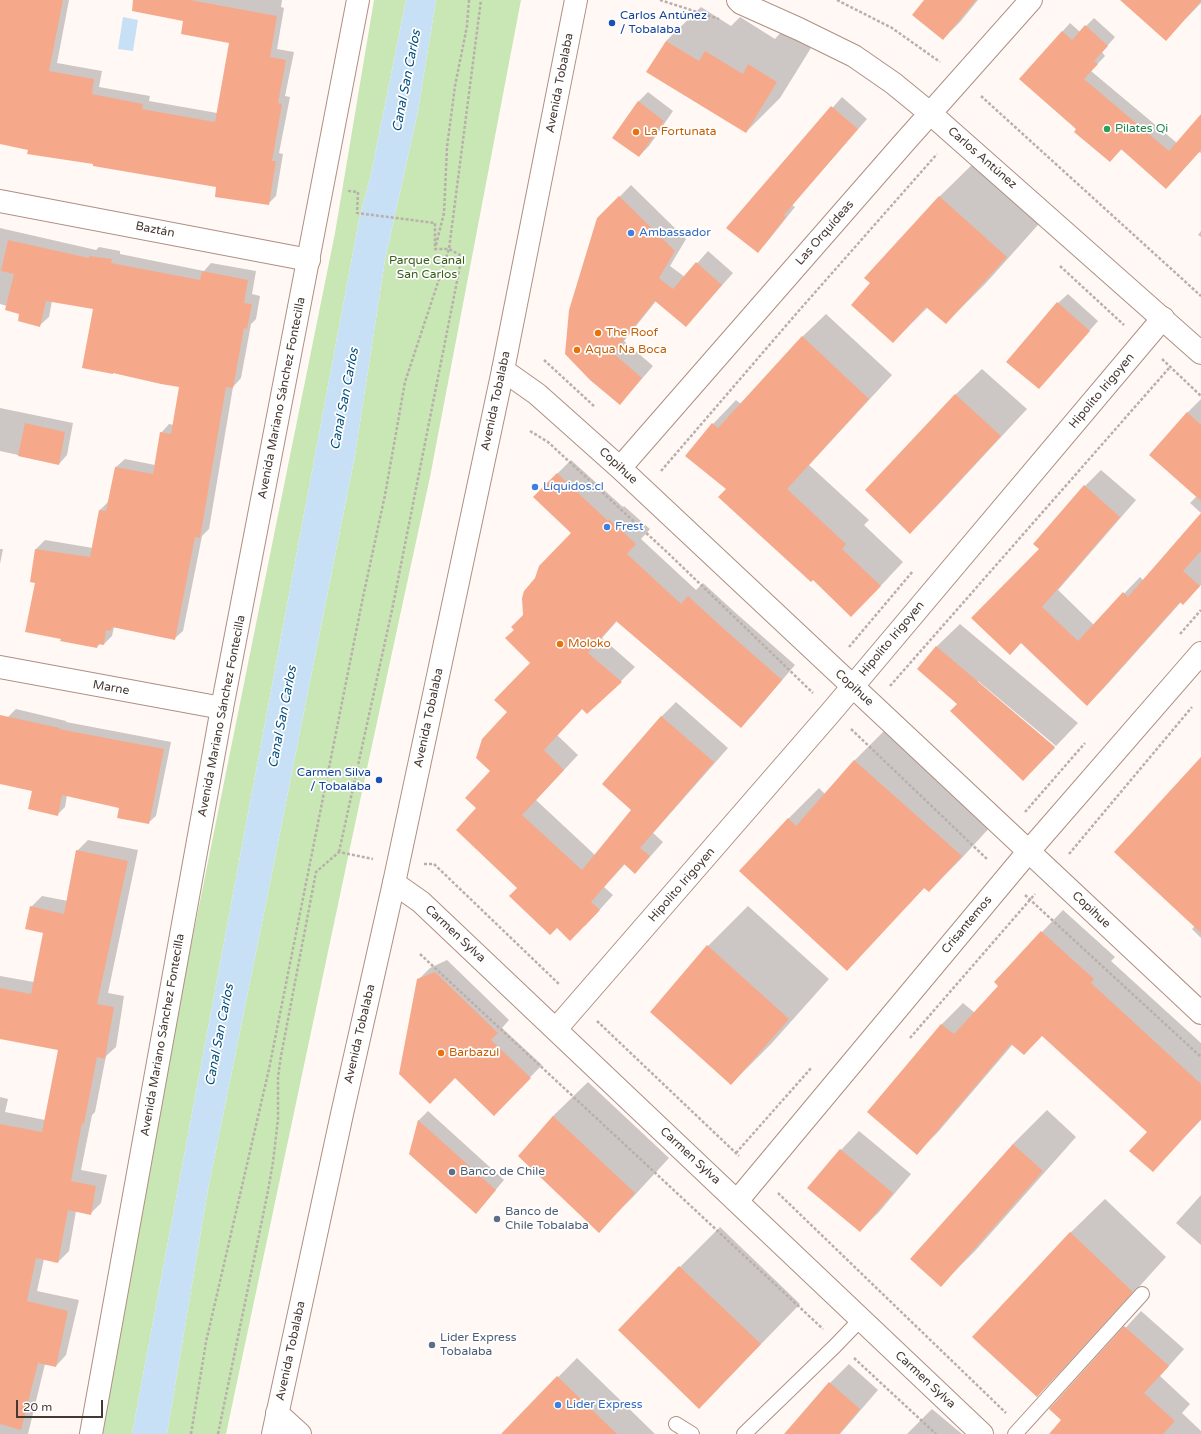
<!DOCTYPE html>
<html>
<head>
<meta charset="utf-8">
<style>
	body { margin:0 }
	#map { position:relative; width:1201px; height:1434px; overflow:hidden; background:#fff8f5; font-family:"Varela Round",sans-serif }
	canvas { display:block }
	.scale { position:absolute; left:16px; top:1400px; width:87px; height:18px; box-sizing:border-box; border:2px solid #453832; border-top:0; padding-left:5px; font-size:12px; line-height:14px; white-space:nowrap; color:#453832; -webkit-text-stroke:3px #fff; paint-order:stroke }
</style>
</head>
<body>
<div id="map">
<canvas width="1201" height="1434"></canvas>
<div class="scale">20 m</div>
</div>
<script>
const g = document.querySelector('canvas').getContext('2d');
g.lineJoin = 'round';
function fill(path, color) {
  g.fillStyle = color;
  g.fill(path, 'evenodd');
}
function shape(rows) {
  const path = new Path2D();
  for (const r of rows) {
    path.moveTo(r[0], r[1]);
    for (let i = 2; i < r.length; i += 2) path.lineTo(r[i], r[i + 1]);
  }
  return path;
}
function strokePath(path, color, width, dash) {
  g.strokeStyle = color;
  g.lineWidth = width;
  g.lineCap = dash ? 'butt' : 'round';
  g.setLineDash(dash || []);
  g.stroke(path);
}
function label(font, color, halo, rows, align = 'center') {
  g.font = font + ' "Varela Round",sans-serif';
  g.lineWidth = 3.5;
  g.setLineDash([]);
  g.textBaseline = 'middle';
  g.strokeStyle = halo;
  g.fillStyle = color;
  for (const [text, x, y, turn = 0] of rows) {
    g.save();
    g.translate(x, y);
    g.rotate((+turn || 0) * Math.PI / 180);
    g.textAlign = isNaN(turn) ? turn : align;
    if (halo) g.strokeText(text, 0, 0);
    g.fillText(text, 0, 0);
    g.restore();
  }
}
const green = shape([
	[374,0,406,0,371,174,359,220,132,1434,95,1434,99,1401,335,233],
	[436,0,521,0,430,477,358,810,226,1434,167,1434,208,1189,268,893,355,455,385,260,418,111]
]);
const water = shape([
	[406,0,436,0,418,111,385,260,355,455,268,893,208,1189,167,1434,132,1434,359,220,371,174],
	[123,17,138,20,133,51,118,49]
]);
const shadow = shape([
	[0,0,69,0,57,63,102,71,99,87,150,96,149,101,217,113,230,42,185,20,147,0,282,0,281,7,284,8,277,49,294,52,285,96,290,97,279,153,283,154,276,196,268,204,217,186,95,163,0,143],
	[925,0,978,0,960,22,943,39],
	[1131,0,1201,0,1201,3,1166,39],
	[701,7,731,26,740,17,775,39,783,30,811,48,780,98,746,132,666,41],
	[1094,18,1115,37,1102,52,1105,56,1091,71,1177,143,1201,116,1201,153,1199,152,1174,180,1122,149,1110,161,1077,129,1020,79,1070,23,1080,32],
	[648,92,673,111,649,146,639,156,613,138,639,101],
	[842,97,867,119,792,205,795,207,767,242,758,252,727,228],
	[980,157,1046,216,986,283,946,323,928,307,893,342,872,283,866,278,940,196],
	[631,185,686,239,670,266,685,277,708,251,733,273,686,326,656,301,624,341,653,366,620,404,591,379,598,219],
	[0,228,96,250,99,247,120,251,120,254,204,271,211,263,256,271,252,294,260,296,256,319,251,324,241,378,233,387,209,529,202,536,183,631,174,639,114,627,112,636,104,644,100,644,97,647,62,638,36,582,32,581,36,549,45,540,93,548,100,510,108,502,116,467,125,459,155,465,161,433,169,424,174,425,180,386,114,372,113,373,94,308,52,301,49,317,40,325,20,313,7,306,0,304],
	[1201,231,1201,237,1198,235],
	[1068,294,1098,321,1039,388,1058,303],
	[826,314,892,375,809,465,869,520,864,525,903,562,874,593,728,489,687,456,713,424,736,400,741,404,802,337],
	[982,369,1027,409,937,506,910,533,955,395],
	[1201,399,1201,513,1190,503,1197,496,1187,413],
	[0,408,73,423,67,455,59,464,0,451],
	[571,460,623,507,624,506,650,529,641,539,696,590,703,583,738,615,795,665,755,712,741,727,617,621,602,638,635,667,621,681,583,708,557,735,578,755,536,800,595,855,633,810,661,717,676,702,728,748,653,833,663,842,649,858,635,873,625,864,604,887,613,895,585,926,519,888,478,808,492,771,508,712,531,663,515,630,572,533,534,497],
	[1101,470,1136,500,1058,590,1094,625,1140,577,1143,580,1201,516,1201,585,1183,604,1181,602,1103,689,1087,705,1021,642,1041,549,1085,486],
	[0,549,3,549,0,564],
	[960,624,1078,723,1056,746,978,681,977,682,1055,748,1023,780,958,704,936,647],
	[16,709,66,721,66,722,171,742,156,816,148,823,120,807,67,795,65,807,57,815,33,790,0,783,0,749,8,717],
	[886,729,992,825,960,860,929,891,925,887,847,969,788,819,819,788,825,794,855,760],
	[1201,758,1201,938,1192,929,1195,926],
	[88,840,138,850,108,993,124,996,116,1047,106,1056,95,1112,92,1115,81,1170,107,1175,101,1203,90,1214,76,1211,69,1251,58,1262,44,1259,37,1291,79,1300,66,1355,56,1366,45,1364,28,1434,0,1434,0,1097,8,1099,5,1112,45,1120,59,1049,0,1038,0,976,34,982,45,932,31,907,42,896,68,901,77,851],
	[748,906,829,979,771,1044,731,1084,708,946],
	[1063,910,1115,957,1111,961,1201,1043,1201,1120,1152,1171,1148,1132,1043,1035,1013,1044,938,1132,917,1153,868,1112,942,1024,963,1003,975,1013,999,986,1042,932],
	[447,960,509,1020,502,1028,542,1065,506,1102,418,980,430,968],
	[588,1082,669,1158,633,1197,599,1231,519,1156,553,1116],
	[1047,1110,1076,1137,975,1251,941,1285,1013,1144],
	[428,1111,504,1180,476,1213,418,1121],
	[859,1131,911,1174,879,1212,860,1231,841,1150],
	[1201,1195,1201,1245,1176,1223],
	[1105,1199,1166,1257,1071,1362,1037,1396,1070,1233],
	[720,1227,800,1304,699,1408,680,1267],
	[1141,1311,1184,1349,1160,1376,1190,1404,1182,1413,1201,1431,1201,1434,1066,1434,1063,1420,1051,1409],
	[577,1358,655,1434,502,1434],
	[849,1364,878,1390,840,1434,785,1434,830,1383],
	[932,1409,962,1434,907,1434]
]);
const building = shape([
	[0,0,63,0,49,71,94,79,92,94,143,104,142,109,215,122,229,43,181,34,183,21,132,11,133,0,190,0,277,16,270,57,286,60,278,103,282,104,272,161,276,161,269,205,215,197,216,187,93,166,93,164,27,154,28,150,0,144],
	[924,0,976,0,943,40,912,15],
	[1120,0,1201,0,1201,1,1166,41],
	[1085,25,1108,46,1094,61,1098,64,1084,79,1169,151,1201,114,1201,150,1166,189,1121,149,1110,162,1074,132,1076,129,1019,79,1062,31,1072,40],
	[666,41,699,61,705,51,743,74,748,64,777,82,746,133,646,72],
	[638,101,664,121,639,157,612,138],
	[831,106,858,129,784,215,786,217,758,253,726,228],
	[619,196,675,251,659,278,673,289,696,262,722,285,686,327,655,301,613,353,642,378,620,405,590,380,565,354,569,310,597,218],
	[939,196,1007,257,946,324,926,307,893,343,851,305,870,283,864,278],
	[8,240,89,258,89,256,112,259,111,263,200,280,202,271,248,280,244,303,252,304,247,329,244,328,233,388,226,387,200,538,195,537,175,640,112,627,111,631,106,630,104,645,98,644,97,648,60,641,61,639,25,632,35,583,30,582,35,549,90,557,99,510,106,511,115,467,153,474,160,432,171,434,179,387,161,384,113,373,113,374,82,368,93,309,46,301,40,327,18,321,19,314,5,310,14,274,1,271],
	[1057,302,1090,331,1039,389,1006,362],
	[802,336,869,399,787,489,846,544,842,549,881,586,851,617,813,580,811,582,718,497,726,489,685,456,712,423,718,428],
	[955,394,1001,436,910,534,865,490],
	[1187,412,1201,425,1201,501,1149,455],
	[25,423,65,432,59,465,18,456],
	[557,473,608,521,609,519,636,544,627,554,681,604,688,596,724,629,782,680,741,728,616,621,588,653,622,682,587,714,582,709,544,750,564,770,522,815,582,870,631,810,602,784,661,716,714,762,640,848,650,856,635,874,624,864,591,902,600,910,570,941,557,928,550,935,509,896,517,888,456,830,476,808,465,798,490,771,476,758,482,739,507,712,494,700,530,663,505,638,514,630,511,627,523,615,522,598,524,591,535,578,539,566,571,533,533,497],
	[1084,485,1120,517,1042,607,1078,641,1123,592,1128,597,1201,513,1201,551,1183,571,1200,586,1183,605,1180,602,1087,706,1021,643,1010,655,971,618,1039,549,1033,544],
	[936,646,1055,747,1023,781,950,711,957,704,917,669],
	[0,715,60,728,59,729,164,749,149,824,117,818,119,808,62,795,58,816,28,809,32,791,0,784],
	[1201,757,1201,933,1114,852],
	[854,760,962,856,929,892,924,888,847,971,739,871,788,818,796,826],
	[76,850,128,861,97,1004,114,1007,105,1059,97,1057,84,1124,82,1123,71,1181,96,1186,91,1215,68,1210,58,1263,36,1258,27,1301,68,1311,56,1367,38,1363,21,1430,0,1424,0,1124,42,1132,58,1050,0,1039,0,988,31,994,43,933,25,929,30,906,64,914],
	[1041,931,1094,979,1091,983,1201,1084,1201,1119,1153,1172,1129,1151,1147,1132,1042,1036,1024,1055,1011,1044,917,1155,867,1112,941,1024,954,1034,998,986,994,982],
	[707,945,789,1019,731,1085,650,1012],
	[435,972,498,1033,491,1040,531,1078,494,1116,455,1078,430,1104,399,1074,417,979],
	[553,1116,635,1193,599,1233,518,1156],
	[418,1120,496,1190,476,1214,409,1154],
	[1013,1144,1043,1171,941,1287,910,1259],
	[840,1149,893,1193,860,1232,807,1188],
	[1070,1232,1133,1292,1037,1397,972,1337],
	[679,1266,761,1344,699,1409,618,1330],
	[1124,1326,1169,1366,1144,1393,1175,1421,1163,1434,1049,1434,1061,1420,1049,1409],
	[557,1376,617,1434,501,1434],
	[829,1382,860,1409,839,1434,784,1434]
]);
const path = shape([
	[660,0,719,19],
	[837,0,892,28,940,62],
	[981,96,1201,296],
	[436,245,444,213,447,147,455,86,467,26,469,0],
	[1060,266,1124,325],
	[1162,359,1201,396],
	[544,360,595,407],
	[530,431,548,442,669,554,813,693],
	[661,471,796,314,937,154],
	[1180,634,1201,610],
	[849,647,913,571],
	[890,686,1170,367],
	[851,729,988,860],
	[1025,812,1085,743],
	[339,852,392,610,462,256,449,249,435,249,435,223,357,213,358,192,349,191,348,193],
	[1069,854,1192,707],
	[424,864,434,864,560,985],
	[1025,895,1201,1057],
	[420,954,823,1329],
	[597,1021,739,1156],
	[910,1038,1035,894],
	[736,1153,812,1067],
	[778,1193,1006,1413],
	[854,1358,936,1434],
	[191,1434,206,1342,269,1069,363,597,385,495,405,382,449,249,481,0],
	[218,1434,268,1191,273,1162,278,1119,278,1077,281,1056,316,872,339,852,373,859]
]);
const lane = shape([
	[676,1424,692,1434],
	[744,1434,835,1346,861,1319],
	[1015,1434,1142,1294]
]);
const street = shape([
	[0,201,309,260],
	[503,370,537,394,620,468,1201,1013],
	[620,468,902,145,1031,0],
	[0,667,222,708],
	[394,883,421,902,982,1434],
	[556,1029,832,711,1163,318],
	[737,1201,1028,852,1201,653],
	[277,1413,300,1434]
]);
const secondary = shape([
	[738,0,741,3,799,29,854,56,893,83,931,114,1201,353],
	[91,1434,222,708,358,0],
	[273,1434,342,1114,394,883,503,370,576,0]
]);
const markers = [
	[612,23,4,"#1a4fb4"],
	[1107,129,4,"#2e9e5b"],
	[636,132,4,"#e8710a"],
	[631,233,4,"#3f7fe0"],
	[598,333,4,"#e8710a"],
	[577,350,4,"#e8710a"],
	[535,487,4,"#3f7fe0"],
	[607,527,4,"#3f7fe0"],
	[560,644,4,"#e8710a"],
	[379,780,4,"#1a4fb4"],
	[441,1053,4,"#e8710a"],
	[452,1172,4,"#5c6f8a"],
	[497,1219,4,"#5c6f8a"],
	[432,1345,4,"#5c6f8a"],
	[558,1405,4,"#3f7fe0"]
];
const transitNames = [
	["Carlos Antúnez",620,16],
	["/ Tobalaba",620,30],
	["Carmen Silva",371,773,"right"],
	["/ Tobalaba",371,787,"right"]
];
const streetNames = [
	["Avenida Tobalaba",560,83,-79],
	["Carlos Antúnez",982,158,41],
	["Baztán",155,230,11],
	["Las Orquídeas",825,233,-49],
	["Hipolito Irigoyen",1102,391,-50],
	["Avenida Mariano Sánchez Fontecilla",282,398,-79],
	["Avenida Tobalaba",496,401,-78],
	["Copihue",618,466,43],
	["Hipolito Irigoyen",892,639,-50],
	["Marne",111,688,10],
	["Copihue",854,688,43],
	["Avenida Mariano Sánchez Fontecilla",222,716,-79],
	["Avenida Tobalaba",429,718,-78],
	["Hipolito Irigoyen",682,885,-49],
	["Copihue",1091,910,43],
	["Crisantemos",967,925,-50],
	["Carmen Sylva",455,934,43],
	["Avenida Tobalaba",360,1034,-77],
	["Avenida Mariano Sánchez Fontecilla",163,1035,-80],
	["Carmen Sylva",690,1156,43],
	["Avenida Tobalaba",291,1351,-78],
	["Carmen Sylva",925,1380,43]
];
const leisureNames = [
	["Pilates Qi",1115,129]
];
const foodNames = [
	["La Fortunata",644,132],
	["The Roof",606,333],
	["Aqua Na Boca",585,350],
	["Moloko",568,644],
	["Barbazul",449,1053]
];
const shopNames = [
	["Ambassador",639,233],
	["Líquidos.cl",543,487],
	["Frest",615,527],
	["Lider Express",566,1405]
];
const parkNames = [
	["Parque Canal",427,261],
	["San Carlos",427,275]
];
const serviceNames = [
	["Banco de Chile",460,1172],
	["Banco de",505,1212],
	["Chile Tobalaba",505,1226],
	["Lider Express",440,1338],
	["Tobalaba",440,1352]
];
const waterNames = [
	["Canal San Carlos",407,81,-79],
	["Canal San Carlos",345,399,-79],
	["Canal San Carlos",283,717,-79],
	["Canal San Carlos",220,1035,-79]
];
fill(green, '#c8e7b4');
fill(water, '#c8e0f6');
fill(shadow, '#0003');
fill(building, '#f5a98a');
strokePath(lane, '#af8f82', 16);
strokePath(street, '#af8f82', 24);
strokePath(secondary, '#af8f82', 24);
strokePath(path, '#b9afab', 2.5, [3, 2]);
strokePath(lane, '#fff', 14);
strokePath(street, '#fff', 22);
strokePath(secondary, '#fff', 22);
for (const [x, y, r, color] of markers) {
  const dot = new Path2D();
  dot.arc(x, y, r, 0, 2 * Math.PI);
  g.fillStyle = color;
  g.fill(dot);
  strokePath(dot, '#fff', 1.5);
}
label('12px', '#164399', '#fff', transitNames, 'left');
label('12px', '#453832', '#fff', streetNames);
label('12px', '#27864d', '#fff', leisureNames, 'left');
label('12px', '#c56008', '#fff', foodNames, 'left');
label('12px', '#366cbe', '#fff', shopNames, 'left');
label('12px', '#395c19', '#fff', parkNames);
label('12px', '#4e5e75', '#fff', serviceNames, 'left');
label('italic 13px', '#004e7e', '#fff', waterNames);
</script>
</body>
</html>
